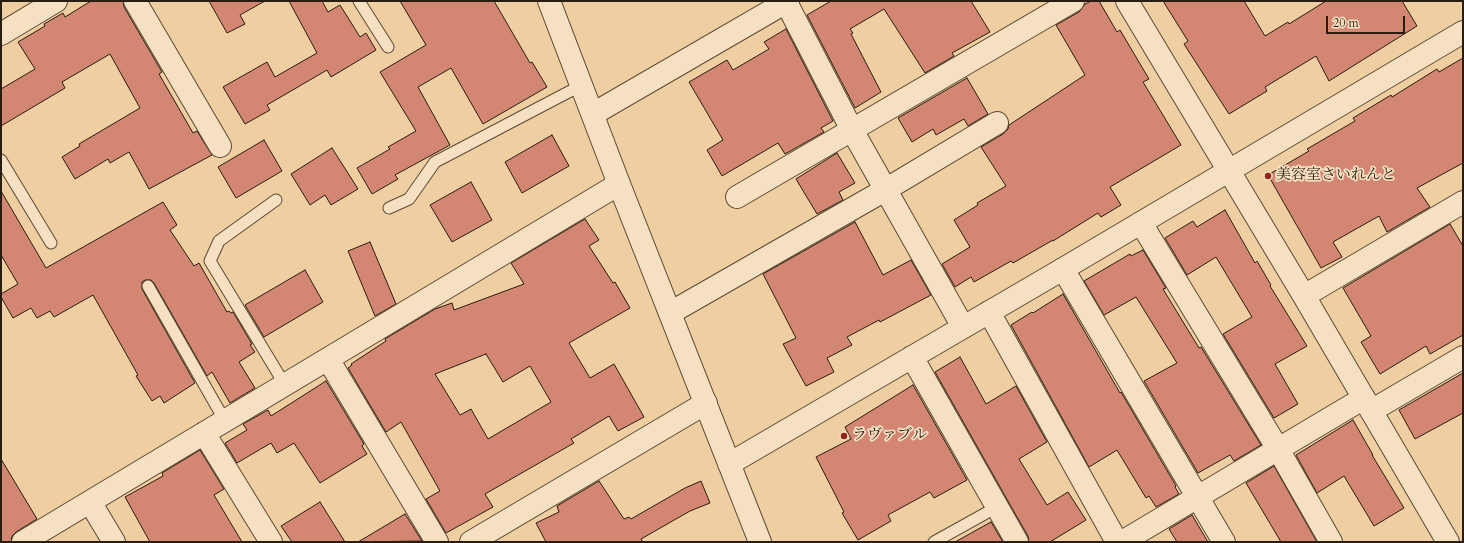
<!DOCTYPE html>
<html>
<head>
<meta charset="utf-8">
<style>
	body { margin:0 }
	#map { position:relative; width:1464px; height:543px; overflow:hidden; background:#efcfa1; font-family:Cardo,serif }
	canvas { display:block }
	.frame { position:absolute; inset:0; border:2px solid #291c11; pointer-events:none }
	.scale { position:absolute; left:1326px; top:16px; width:79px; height:18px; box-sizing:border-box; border:2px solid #291c11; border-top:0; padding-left:5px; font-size:12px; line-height:14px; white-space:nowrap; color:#291c11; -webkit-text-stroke:3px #f5e0c2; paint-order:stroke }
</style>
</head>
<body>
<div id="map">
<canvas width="1464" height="543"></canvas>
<div class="frame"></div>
<div class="scale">20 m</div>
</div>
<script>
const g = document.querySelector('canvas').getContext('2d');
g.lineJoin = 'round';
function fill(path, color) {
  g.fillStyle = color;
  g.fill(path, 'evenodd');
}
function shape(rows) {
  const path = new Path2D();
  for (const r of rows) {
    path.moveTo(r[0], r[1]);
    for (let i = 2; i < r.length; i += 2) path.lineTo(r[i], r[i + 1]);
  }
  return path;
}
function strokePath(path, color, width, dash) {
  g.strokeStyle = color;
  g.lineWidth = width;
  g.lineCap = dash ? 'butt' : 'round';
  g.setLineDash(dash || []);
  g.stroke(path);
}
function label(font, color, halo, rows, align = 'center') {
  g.font = font + ' Cardo,"Noto Serif JP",serif';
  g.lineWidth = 3.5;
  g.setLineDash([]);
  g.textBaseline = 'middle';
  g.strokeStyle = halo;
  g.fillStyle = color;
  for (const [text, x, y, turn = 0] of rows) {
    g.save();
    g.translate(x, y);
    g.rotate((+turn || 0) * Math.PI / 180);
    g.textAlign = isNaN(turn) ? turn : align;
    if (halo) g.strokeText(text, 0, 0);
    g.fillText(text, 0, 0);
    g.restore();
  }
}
const building = shape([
	[91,1,123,1,124,7,162,72,159,74,193,133,197,131,212,155,149,189,129,152,110,163,108,159,75,179,62,157,80,146,79,144,140,108,110,54,62,82,65,88,1,126,1,89,35,69,18,42,45,26,44,24,63,13,65,17,91,1],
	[209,1,265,1,240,15,245,24,227,33,209,1],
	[289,1,322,1,328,12,340,5,360,37,366,33,376,50,331,77,327,70,267,105,270,110,245,124,223,87,267,62,275,77,317,53,289,1],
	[400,1,494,1,530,63,532,62,547,87,483,124,451,68,418,87,450,145,395,175,398,179,372,194,357,168,390,149,388,147,416,131,380,72,426,45,400,1],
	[831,1,971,1,990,32,952,53,954,56,925,73,884,9,850,29,853,33,851,34,881,92,855,108,807,15,831,1],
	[1091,1,1099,1,1117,32,1120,30,1149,79,1143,82,1181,145,1110,187,1121,205,1101,217,1098,213,1053,241,1053,240,1013,263,1011,261,974,282,971,277,955,287,942,264,970,247,954,220,978,205,977,203,1006,186,981,147,1003,134,1008,129,1009,125,1085,75,1056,25,1079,12,1085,4,1091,1],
	[1163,1,1244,1,1265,36,1288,22,1289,24,1326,1,1402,1,1417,26,1329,81,1316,56,1265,87,1267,91,1229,114,1184,44,1188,41,1163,1],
	[786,29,833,121,821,128,824,132,785,154,778,143,722,176,707,150,723,140,689,82,727,60,733,70,769,49,764,42,786,29],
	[1463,58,1463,163,1417,188,1430,207,1387,232,1379,216,1333,242,1342,257,1321,268,1268,175,1309,151,1307,149,1355,121,1353,118,1391,95,1392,97,1437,69,1439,72,1463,58],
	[967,78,988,114,968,126,964,119,936,135,933,129,912,142,898,118,967,78],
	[552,135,569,166,522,193,505,162,552,135],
	[264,140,282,171,236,198,218,167,264,140],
	[332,148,358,189,331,205,325,195,310,205,291,174,332,148],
	[837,153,855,183,839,192,843,200,817,214,796,179,837,153],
	[471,182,492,220,452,242,430,205,471,182],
	[1,191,46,268,163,202,177,225,170,230,194,266,199,263,227,312,229,311,231,313,233,312,252,344,250,345,255,352,239,362,255,388,230,403,212,372,207,376,154,283,151,280,145,280,142,282,142,289,195,383,164,403,160,396,152,401,136,376,138,375,93,295,54,317,50,311,37,318,31,308,13,318,1,297,1,294,18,284,1,255,1,191],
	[1225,210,1255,263,1257,261,1271,285,1270,286,1307,346,1275,364,1298,404,1274,418,1223,334,1252,317,1216,257,1187,275,1165,238,1193,221,1197,227,1225,210],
	[585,219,599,240,589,246,613,283,615,282,630,308,569,343,590,378,614,364,644,417,618,431,609,416,571,439,574,443,485,494,493,507,446,533,426,499,440,491,401,422,386,432,348,368,352,365,351,364,386,341,385,339,435,309,452,303,454,310,524,284,511,263,585,219],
	[486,354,503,382,530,366,551,402,488,439,471,409,460,415,435,374,486,354],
	[855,222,883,275,911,260,931,295,880,322,879,320,847,337,852,345,827,358,834,372,806,386,783,344,796,338,763,274,855,222],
	[1450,224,1463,246,1463,335,1430,354,1426,346,1380,374,1361,342,1371,336,1343,288,1450,224],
	[370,242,396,304,375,316,348,251,370,242],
	[1143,250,1166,288,1163,289,1199,348,1201,347,1261,445,1234,461,1230,455,1198,473,1144,381,1177,363,1136,297,1104,315,1084,281,1130,254,1131,256,1143,250],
	[305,270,323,302,264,337,245,305,305,270],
	[1063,294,1120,393,1121,392,1176,486,1175,487,1179,494,1156,507,1149,496,1146,498,1117,450,1089,467,1011,325,1032,312,1033,313,1063,294],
	[960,357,986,404,1016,386,1047,442,1019,459,1047,505,1068,492,1086,520,1050,542,1029,542,1028,536,1013,510,935,372,960,357],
	[1463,373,1463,413,1415,439,1399,410,1463,373],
	[326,381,364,444,362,446,367,454,320,483,294,443,277,453,271,443,237,463,225,443,247,430,243,424,268,410,271,416,326,381],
	[913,385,967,480,934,498,930,492,888,515,891,521,858,540,842,513,844,512,816,457,851,439,845,427,913,385],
	[1353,420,1373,455,1372,455,1404,508,1374,526,1344,476,1317,493,1296,455,1353,420],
	[200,450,224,489,214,495,242,542,150,542,125,497,163,476,162,473,200,450],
	[1,459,37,519,16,532,12,536,11,542,1,542,1,459],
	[1274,466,1317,542,1281,542,1246,483,1274,466],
	[599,481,624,519,629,517,631,519,685,488,701,481,710,503,690,511,641,539,643,542,546,542,536,523,559,512,557,506,599,481],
	[320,502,345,542,292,542,281,526,320,502],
	[405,514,422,541,358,542,405,514],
	[1192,515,1208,542,1177,542,1169,529,1192,515],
	[991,522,1003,542,955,542,991,522]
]);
const service = shape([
	[359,1,388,47],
	[1,160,51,243],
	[276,200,219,241,210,261,285,385],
	[389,208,409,199,435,162,582,85],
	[148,286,225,421],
	[934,542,997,507]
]);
const minor = shape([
	[135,1,220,146],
	[1127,1,1304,296,1448,542],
	[786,2,852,130,963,327],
	[1,34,56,1],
	[737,197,1073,1],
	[1141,223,1278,449,1331,542],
	[1063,269,1224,542],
	[1304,296,1463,202],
	[989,312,1117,542],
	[670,313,885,190,997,123],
	[912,357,1017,542],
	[328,359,437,542],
	[1371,411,1463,357],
	[204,433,271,542],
	[90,502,114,542],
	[23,542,619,184],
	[471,542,706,403],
	[1122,542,1364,398]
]);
const tertiary = shape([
	[549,1,619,184,760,542],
	[593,114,788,1],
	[729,464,1063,269,1463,32]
]);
const markers = [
	[1268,176,4,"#8f2418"],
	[844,436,4,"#8f2418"]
];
const poiNames = [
	["美容室さいれんと",1276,176],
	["ラヴァブル",852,436]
];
fill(building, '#d38672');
strokePath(building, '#291c11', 1);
strokePath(service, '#5a4935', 13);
strokePath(minor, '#5a4935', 24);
strokePath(tertiary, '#5a4935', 24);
strokePath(service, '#f5e0c2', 11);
strokePath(minor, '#f5e0c2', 22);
strokePath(tertiary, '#f5e0c2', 22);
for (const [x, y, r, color] of markers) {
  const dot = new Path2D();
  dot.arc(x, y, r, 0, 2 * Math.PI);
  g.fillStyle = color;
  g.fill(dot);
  strokePath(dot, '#f5e0c2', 1.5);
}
label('15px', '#291c11', '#f5e0c2', poiNames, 'left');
</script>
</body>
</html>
